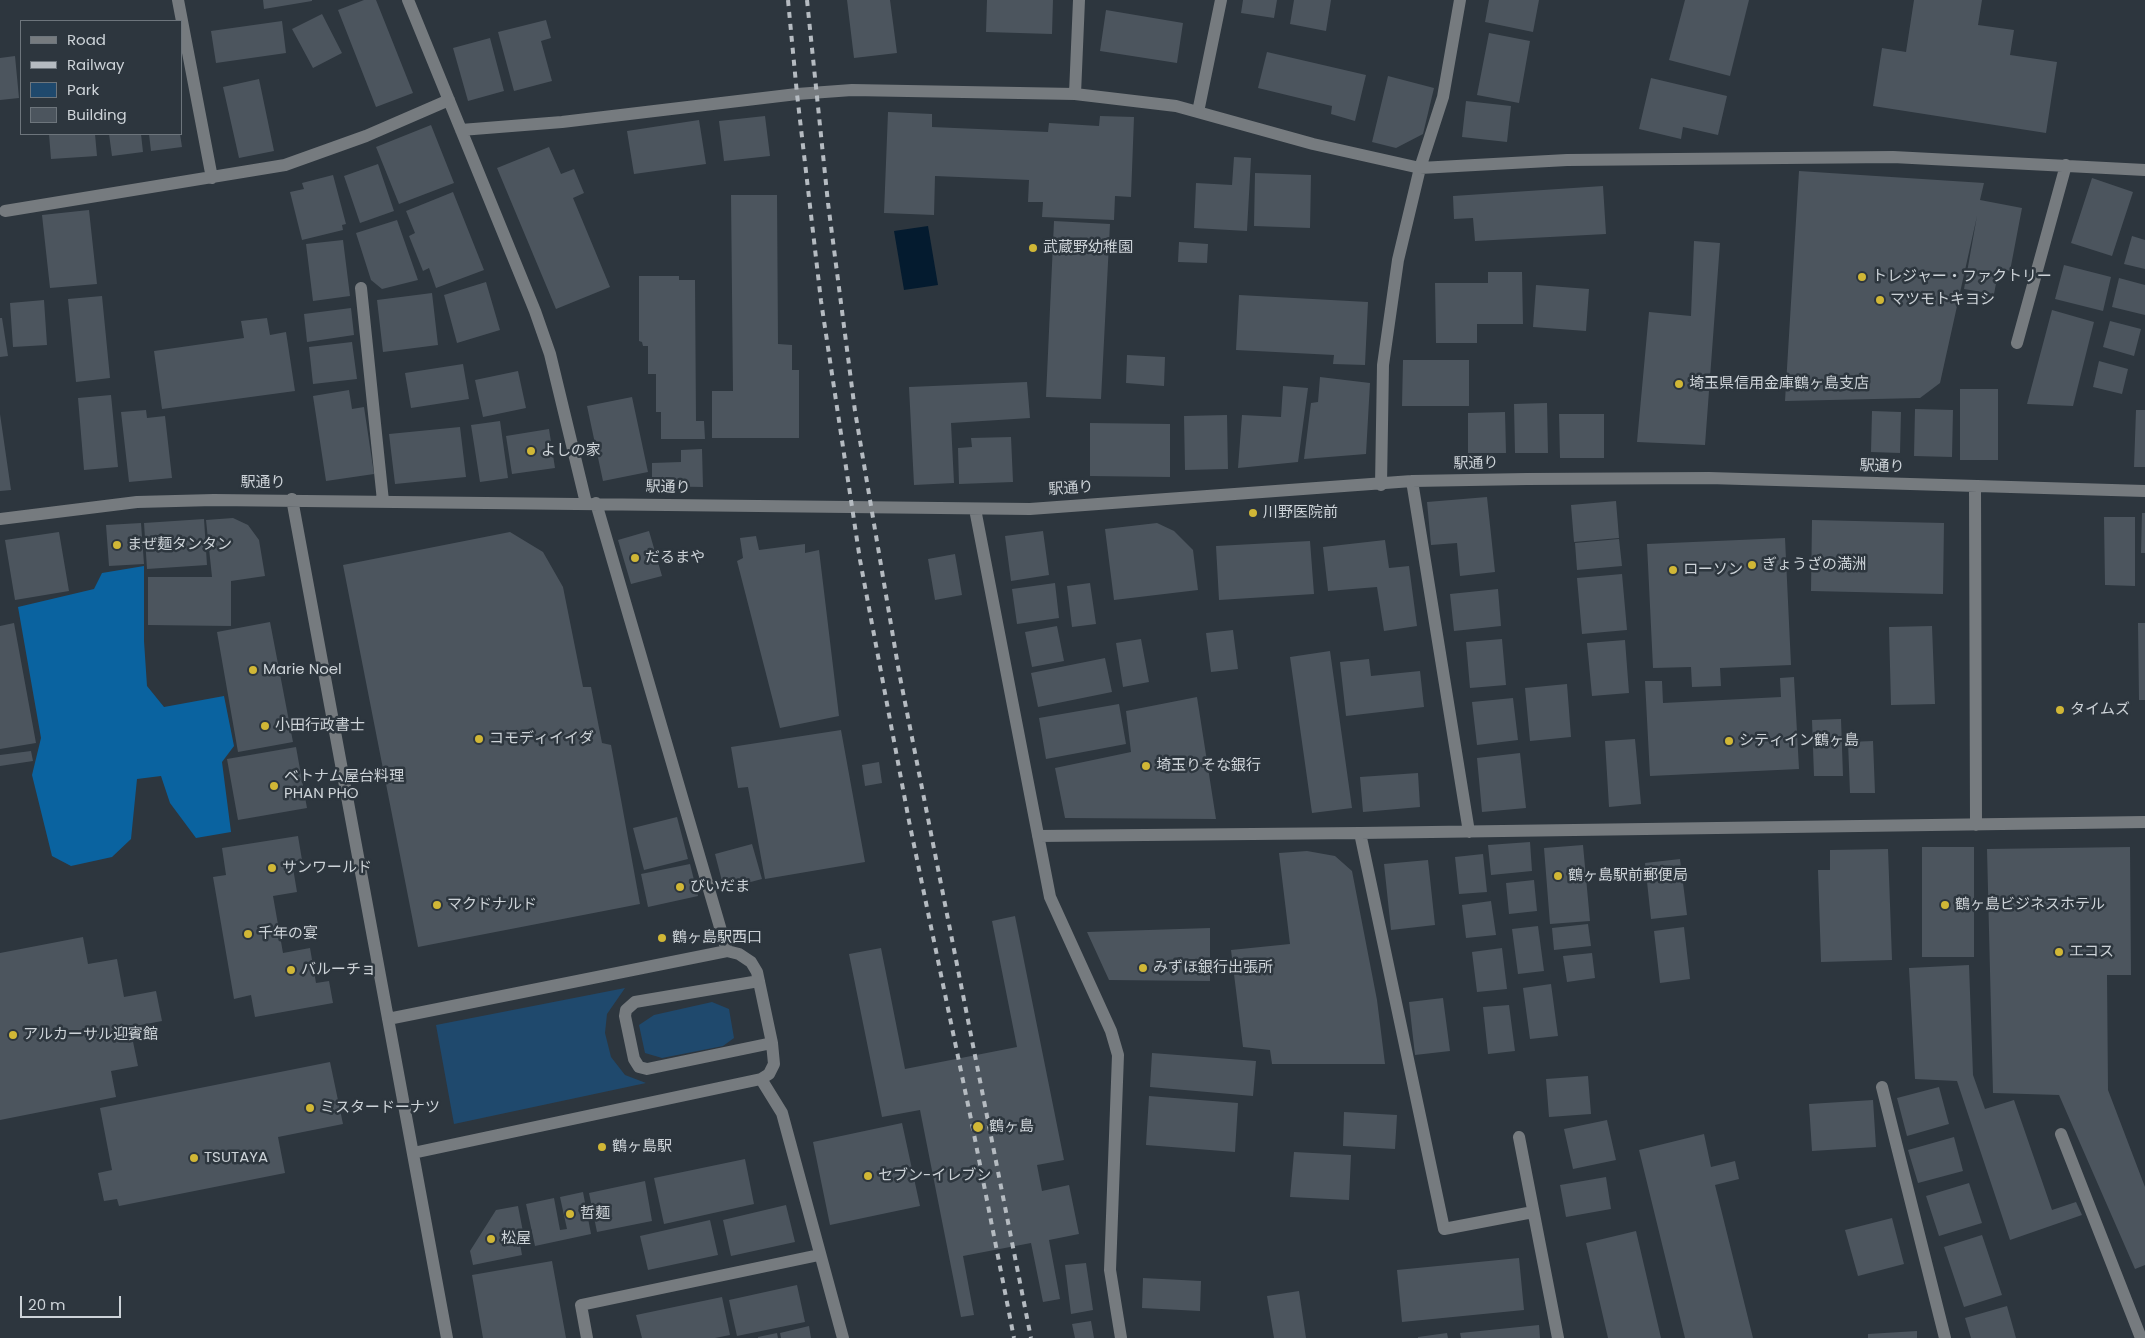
<!DOCTYPE html>
<html>
<head>
<meta charset="utf-8">
<style>
	body { margin:0 }
	#map { position:relative; width:2145px; height:1338px; overflow:hidden; background:#2d363e; font-family:Poppins,sans-serif }
	canvas { display:block }
	.legend { position:absolute; left:20px; top:20px; width:162px; height:115px; box-sizing:border-box; background:#2d363e; border:1px solid #6d757c; margin:0; padding:6px 9px; list-style:none; font-size:15px; color:#cdd3d8 }
	.legend li { display:flex; align-items:center; gap:10px; height:25px }
	.legend b { width:25px; border:1px solid #6d757c }
	.scale { position:absolute; left:20px; top:1296px; width:101px; height:22px; box-sizing:border-box; border:2px solid #cdd3d8; border-top:0; padding-left:6px; font-size:15px; line-height:18px; white-space:nowrap; color:#cdd3d8; -webkit-text-stroke:4px #2d363e; paint-order:stroke }
</style>
</head>
<body>
<div id="map">
<canvas width="2145" height="1338"></canvas>
<ul class="legend">
<li><b style="height:6px;background:#767b7f"></b>Road</li>
<li><b style="height:6px;background:#b5bbc1"></b>Railway</li>
<li><b style="height:14px;background:#1f496d"></b>Park</li>
<li><b style="height:14px;background:#4c555e"></b>Building</li>
</ul>
<div class="scale">20 m</div>
</div>
<script>
const g = document.querySelector('canvas').getContext('2d');
g.lineJoin = 'round';
function fill(path, color) {
  g.fillStyle = color;
  g.fill(path, 'evenodd');
}
function shape(rows) {
  const path = new Path2D();
  for (const r of rows) {
    path.moveTo(r[0], r[1]);
    for (let i = 2; i < r.length; i += 2) path.lineTo(r[i], r[i + 1]);
  }
  return path;
}
function strokePath(path, color, width, dash) {
  g.strokeStyle = color;
  g.lineWidth = width;
  g.lineCap = dash ? 'butt' : 'round';
  g.setLineDash(dash || []);
  g.stroke(path);
}
function label(font, color, halo, rows, align = 'center') {
  g.font = font + ' Poppins,"Noto Sans JP",sans-serif';
  g.lineWidth = 5;
  g.setLineDash([]);
  g.textBaseline = 'middle';
  g.strokeStyle = halo;
  g.fillStyle = color;
  for (const [text, x, y, turn = 0] of rows) {
    g.save();
    g.translate(x, y);
    g.rotate((+turn || 0) * Math.PI / 180);
    g.textAlign = isNaN(turn) ? turn : align;
    if (halo) g.strokeText(text, 0, 0);
    g.fillText(text, 0, 0);
    g.restore();
  }
}
const green = shape([
	[625,988,607,1014,605,1033,611,1057,625,1075,646,1083,454,1124,436,1025],
	[712,1002,729,1009,734,1038,723,1046,662,1058,645,1053,639,1025,654,1015]
]);
const forest = shape([
	[144,566,144,641,147,686,164,707,224,696,234,746,222,762,231,832,196,838,170,803,161,776,137,779,131,839,112,857,71,866,52,856,32,775,41,738,18,607,94,589,102,573]
]);
const water = shape([
	[928,226,938,285,904,290,894,231]
]);
const building = shape([
	[263,0,312,0,312,1,264,9],
	[364,0,376,0,413,93,376,107,338,10],
	[847,0,890,0,897,53,854,58],
	[987,0,1053,0,1052,34,986,32],
	[1243,0,1277,0,1274,18,1241,13],
	[1294,0,1331,0,1326,31,1290,24],
	[1489,0,1539,0,1533,32,1485,22],
	[1685,0,1749,0,1730,76,1669,60],
	[1914,0,1982,0,1978,25,2014,30,2010,55,2057,62,2046,133,1873,106,1882,48,1906,52],
	[1106,10,1183,23,1177,63,1100,51],
	[322,14,342,53,313,68,292,29],
	[546,20,551,38,541,41,552,81,514,91,498,32],
	[282,21,286,53,216,63,211,31],
	[1489,33,1530,41,1519,103,1477,95],
	[490,38,504,91,468,101,453,48],
	[1267,52,1366,75,1355,121,1331,114,1332,106,1258,88],
	[15,56,19,98,0,100,0,58],
	[1388,76,1434,88,1423,134,1396,148,1372,142],
	[1651,78,1727,96,1718,135,1683,127,1681,139,1639,129],
	[259,79,274,151,239,158,223,87],
	[1466,101,1511,106,1507,142,1462,137],
	[888,112,932,114,932,127,1048,132,1049,123,1099,126,1100,116,1134,117,1131,197,1115,196,1114,220,1042,217,1043,202,1028,202,1029,180,935,176,934,215,884,213],
	[765,116,770,156,724,161,719,121],
	[699,120,706,164,634,174,627,131],
	[431,125,454,183,399,204,376,147],
	[49,134,95,134,97,156,51,159],
	[109,134,141,134,143,152,112,156],
	[149,134,180,134,182,147,151,151],
	[549,147,561,174,574,169,584,193,573,198,610,287,556,309,497,168],
	[1234,157,1251,158,1247,231,1194,228,1196,183,1232,185],
	[378,164,394,211,360,223,344,176],
	[1799,171,1984,183,1980,200,2022,208,2010,271,1999,268,1994,294,1964,289,1977,216,1940,383,1920,398,1785,401],
	[1255,173,1311,175,1310,228,1254,226],
	[333,175,346,224,342,225,343,230,302,240,290,192,304,189,302,183],
	[2092,178,2133,192,2112,256,2071,243],
	[1603,186,1606,234,1475,241,1473,218,1454,219,1453,196],
	[453,192,484,270,436,288,429,268,423,271,409,236,415,233,406,211],
	[731,195,777,195,778,344,792,345,792,370,799,370,799,438,712,438,712,391,733,391],
	[89,210,97,284,50,288,42,215],
	[397,220,418,280,382,289,371,280,356,233],
	[1054,221,1110,224,1101,399,1046,397],
	[2132,236,2145,240,2145,269,2124,264],
	[343,240,350,296,313,301,306,244],
	[1694,241,1720,243,1705,445,1637,442,1649,312,1691,316],
	[1179,242,1208,244,1207,263,1178,262],
	[2064,265,2111,277,2103,311,2055,299],
	[1488,272,1522,272,1523,324,1477,324,1477,343,1436,343,1435,283,1488,283],
	[639,276,679,276,679,280,695,280,696,421,704,421,705,439,661,439,661,412,656,412,656,374,648,374,648,346,643,346,642,342,639,341],
	[2119,278,2145,285,2145,315,2112,307],
	[486,282,500,330,457,343,444,295],
	[1536,285,1589,289,1586,331,1533,327],
	[432,293,438,345,383,352,377,300],
	[1239,295,1368,302,1365,365,1333,364,1334,355,1236,350],
	[102,296,110,378,76,382,68,299],
	[44,300,47,345,13,347,10,303],
	[351,308,354,335,307,342,304,314],
	[2052,310,2094,322,2073,406,2027,404],
	[0,318,2,318,8,356,0,357],
	[267,318,270,335,286,332,295,391,162,409,154,351,244,338,241,321],
	[2110,321,2141,329,2134,356,2103,347],
	[352,342,357,379,313,384,309,347],
	[1127,355,1165,357,1164,386,1126,383],
	[1403,360,1469,360,1469,406,1402,406],
	[2099,361,2128,369,2122,394,2093,387],
	[463,364,469,399,411,408,405,373],
	[518,371,526,408,483,417,475,380],
	[1320,377,1370,383,1366,454,1304,459,1311,403,1318,402],
	[1027,382,1030,418,951,423,954,483,914,485,909,387],
	[1283,386,1308,388,1298,462,1238,468,1242,415,1281,417],
	[1960,389,1998,389,1998,460,1960,460],
	[349,390,352,409,364,407,374,474,326,481,313,396],
	[111,395,118,467,84,470,78,398],
	[632,397,648,472,603,481,587,406],
	[1547,403,1548,453,1515,453,1514,404],
	[1915,409,1953,410,1952,457,1914,456],
	[146,410,147,418,165,416,172,478,129,482,121,412],
	[2136,410,2145,410,2145,467,2134,467],
	[1872,411,1901,412,1900,453,1871,452],
	[1505,412,1506,453,1468,453,1468,413],
	[0,414,11,490,0,491],
	[1559,414,1604,414,1604,458,1560,458],
	[1227,415,1228,469,1185,470,1184,416],
	[500,421,508,478,480,482,471,425],
	[1090,423,1170,424,1170,477,1090,476],
	[460,427,466,477,395,484,389,434],
	[549,429,555,468,512,474,506,436],
	[1011,437,1013,482,959,484,958,448,972,447,971,438],
	[702,449,703,487,652,486,652,463,681,462,681,450],
	[1487,497,1495,572,1460,576,1457,543,1431,545,1427,502],
	[1616,501,1619,538,1574,542,1571,505],
	[2142,513,2145,513,2145,553,2141,553],
	[2104,517,2135,517,2135,586,2105,585],
	[233,518,248,525,259,540,265,576,231,581,231,626,148,625,148,577,212,577,206,520],
	[204,519,207,565,147,569,144,523],
	[1812,520,1944,523,1943,594,1811,591],
	[141,523,144,564,109,566,106,525],
	[1157,523,1174,531,1193,550,1198,590,1114,600,1105,529],
	[649,531,662,576,631,584,618,540],
	[1043,531,1049,575,1011,581,1005,536],
	[59,532,69,591,15,600,5,540],
	[510,532,543,552,563,587,583,687,591,687,602,743,611,745,640,904,418,947,343,565],
	[756,536,759,550,805,544,805,553,819,550,839,716,780,728,737,561,743,558,740,538],
	[1785,538,1791,665,1720,668,1721,686,1692,687,1691,667,1653,668,1647,544],
	[1619,539,1622,566,1577,570,1575,543],
	[1385,540,1389,568,1409,566,1417,626,1384,631,1377,587,1328,591,1323,547],
	[1310,541,1314,594,1219,600,1216,546],
	[955,554,962,595,935,600,928,559],
	[1622,574,1627,630,1582,634,1577,578],
	[1055,583,1059,618,1017,624,1012,589],
	[1090,583,1096,624,1072,627,1067,586],
	[1498,589,1501,626,1454,631,1450,594],
	[270,622,293,742,238,752,217,632],
	[14,623,36,743,0,749,0,626],
	[2138,623,2145,623,2145,700,2139,700],
	[1057,626,1064,661,1032,667,1025,632],
	[1932,626,1935,704,1891,705,1889,627],
	[1233,630,1238,669,1211,672,1206,633],
	[1141,639,1149,682,1123,687,1116,643],
	[1502,639,1506,685,1470,688,1466,642],
	[1625,640,1629,693,1592,696,1587,643],
	[1330,651,1352,808,1312,813,1290,657],
	[1105,658,1112,692,1038,707,1031,673],
	[1369,659,1371,676,1420,671,1424,707,1346,716,1340,662],
	[1794,677,1799,769,1650,776,1645,681,1662,681,1663,703,1781,697,1780,678],
	[1567,684,1571,737,1530,741,1525,688],
	[1197,697,1216,819,1065,818,1055,768,1131,752,1126,711],
	[1513,698,1518,740,1477,745,1472,702],
	[1119,704,1126,744,1046,759,1039,718],
	[1841,719,1843,776,1814,776,1812,720],
	[841,730,865,862,765,879,748,787,738,788,731,747],
	[1635,739,1641,804,1609,807,1605,741],
	[1873,741,1875,793,1850,793,1848,742],
	[296,747,307,808,238,820,227,759],
	[31,751,33,761,0,766,0,755],
	[1520,753,1526,808,1482,812,1477,758],
	[879,762,882,783,865,786,862,765],
	[1418,773,1420,807,1363,812,1360,777],
	[677,817,688,859,644,870,633,828],
	[298,836,302,860,292,862,297,892,273,896,283,953,310,948,316,983,329,981,333,1003,255,1017,251,995,234,999,213,877,226,875,222,848],
	[1530,842,1532,871,1491,875,1488,845],
	[752,844,762,879,724,889,715,854],
	[1583,845,1590,921,1550,924,1544,848],
	[1922,847,1974,847,1974,957,1922,957],
	[2130,847,2131,975,2107,975,2108,1090,2145,1187,2145,1265,2135,1269,2059,1095,1993,1093,1987,849],
	[1888,849,1892,960,1821,962,1818,870,1830,870,1830,850],
	[1307,851,1335,856,1352,871,1377,1000,1385,1064,1272,1064,1270,1050,1243,1047,1231,950,1290,944,1279,853],
	[1483,854,1487,892,1459,894,1455,857],
	[1680,859,1687,915,1651,919,1645,863],
	[1428,860,1435,925,1391,930,1384,864],
	[690,864,698,896,648,907,641,874],
	[1534,880,1537,911,1509,914,1506,883],
	[1491,901,1496,935,1466,938,1462,905],
	[1015,916,1064,1160,1037,1165,1042,1191,1069,1185,1079,1234,1049,1240,1060,1299,1043,1302,1031,1243,963,1256,974,1315,961,1317,920,1110,882,1117,849,954,881,948,905,1069,1017,1047,992,921],
	[1588,924,1591,946,1554,950,1552,928],
	[1538,926,1544,971,1518,974,1512,929],
	[1684,927,1690,979,1660,983,1654,931],
	[1210,928,1210,981,1109,980,1087,932],
	[83,937,88,964,117,959,124,997,156,991,162,1021,130,1027,138,1066,111,1071,116,1097,0,1120,0,953],
	[1502,948,1507,989,1477,992,1472,952],
	[1592,953,1595,978,1567,982,1563,956],
	[1969,965,1973,1075,1985,1109,2014,1100,2052,1210,2076,1202,2082,1215,2010,1240,1957,1081,1915,1079,1909,968],
	[1551,984,1558,1036,1530,1039,1523,988],
	[1443,998,1450,1051,1415,1055,1409,1002],
	[1509,1005,1515,1051,1488,1054,1483,1007],
	[1152,1053,1256,1061,1253,1096,1150,1087],
	[330,1062,343,1124,278,1137,285,1173,119,1206,117,1199,104,1201,98,1173,112,1170,100,1108],
	[1588,1076,1591,1114,1549,1117,1546,1079],
	[1939,1087,1949,1124,1907,1136,1897,1098],
	[1149,1096,1238,1103,1235,1152,1146,1145],
	[1873,1100,1876,1147,1812,1151,1809,1104],
	[1344,1112,1397,1115,1395,1149,1343,1146],
	[1607,1120,1616,1160,1573,1169,1564,1129],
	[902,1123,920,1206,830,1225,813,1142],
	[1704,1134,1711,1167,1735,1161,1739,1179,1715,1185,1753,1338,1685,1338,1639,1150],
	[1954,1137,1963,1171,1918,1183,1908,1150],
	[1294,1152,1351,1155,1349,1200,1290,1197],
	[745,1159,754,1204,664,1224,654,1178],
	[1606,1177,1611,1209,1566,1217,1560,1185],
	[645,1181,652,1221,597,1232,589,1193],
	[1969,1183,1982,1223,1939,1236,1926,1196],
	[583,1192,591,1234,535,1246,526,1204,554,1198,560,1230,567,1229,560,1197],
	[786,1205,795,1242,731,1256,723,1220],
	[518,1206,524,1237,519,1238,522,1255,473,1265,470,1251,496,1210],
	[1892,1218,1904,1264,1858,1276,1845,1230],
	[710,1220,718,1255,648,1270,640,1236],
	[1636,1231,1661,1338,1608,1338,1586,1243],
	[1982,1235,2002,1295,1964,1307,1944,1247],
	[1519,1258,1524,1310,1402,1322,1397,1270],
	[552,1261,566,1338,483,1338,472,1275],
	[1086,1263,1093,1310,1071,1314,1065,1265],
	[1143,1278,1201,1281,1200,1311,1142,1308],
	[797,1285,805,1322,737,1336,729,1300],
	[1299,1291,1306,1338,1274,1338,1267,1296],
	[722,1297,730,1335,715,1338,642,1338,636,1315],
	[2007,1306,2016,1338,1971,1338,1965,1318],
	[1091,1321,1094,1338,1075,1338,1072,1324],
	[1539,1325,1540,1338,1461,1338,1460,1333],
	[809,1326,811,1338,781,1338,780,1333],
	[1917,1331,1917,1338,1868,1338,1868,1334],
	[777,1333,778,1338,758,1338,758,1337],
	[1447,1333,1448,1338,1418,1338,1418,1337]
]);
const minor = shape([
	[178,0,212,178],
	[408,0,535,311,550,354,586,503],
	[1075,94,1079,0],
	[1198,112,1221,0],
	[461,130,562,122,797,94,852,90,1075,94,1176,106,1313,144,1420,168,1567,160,1893,157,2145,170],
	[5,211,285,165,366,136,449,100],
	[361,288,383,501],
	[2017,343,2066,165],
	[1412,481,1469,832],
	[1381,485,1383,365,1398,260,1420,168,1443,97,1460,0],
	[1975,486,1976,825],
	[292,499,447,1338],
	[596,503,727,951],
	[975,509,1050,897,1111,1031,1118,1055,1110,1270,1121,1338],
	[0,519,137,502,214,500,1030,509,1412,481,1527,479,1709,478,2145,491],
	[1360,833,1444,1229,1533,1212],
	[1038,836,1360,833,2145,822],
	[759,981,635,1002,626,1010,625,1016,634,1059,639,1067,647,1069,772,1043],
	[388,1019,727,951,739,954,751,962,757,972,772,1043,774,1064,769,1074,761,1079,413,1153],
	[761,1079,782,1113,843,1338],
	[1882,1087,1945,1338],
	[2061,1134,2141,1338],
	[1519,1137,1558,1338],
	[587,1338,581,1305,819,1255]
]);
const rail = shape([
	[788,0,797,94,821,301,860,560,909,821,972,1124,1014,1338],
	[807,0,828,203,855,411,899,672,1031,1338]
]);
const markers = [
	[1033,248,5,"#d1b736"],
	[1862,277,5,"#d1b736"],
	[1880,300,5,"#d1b736"],
	[1679,384,5,"#d1b736"],
	[531,451,5,"#d1b736"],
	[1253,513,5,"#d1b736"],
	[117,545,5,"#d1b736"],
	[635,558,5,"#d1b736"],
	[1752,565,5,"#d1b736"],
	[1673,570,5,"#d1b736"],
	[253,670,5,"#d1b736"],
	[2060,710,5,"#d1b736"],
	[265,726,5,"#d1b736"],
	[479,739,5,"#d1b736"],
	[1729,741,5,"#d1b736"],
	[1146,766,5,"#d1b736"],
	[274,786,5,"#d1b736"],
	[272,868,5,"#d1b736"],
	[1558,876,5,"#d1b736"],
	[680,887,5,"#d1b736"],
	[437,905,5,"#d1b736"],
	[1945,905,5,"#d1b736"],
	[248,934,5,"#d1b736"],
	[662,938,5,"#d1b736"],
	[2059,952,5,"#d1b736"],
	[1143,968,5,"#d1b736"],
	[291,970,5,"#d1b736"],
	[13,1035,5,"#d1b736"],
	[310,1108,5,"#d1b736"],
	[978,1127,6,"#d1b736"],
	[602,1147,5,"#d1b736"],
	[194,1158,5,"#d1b736"],
	[868,1176,5,"#d1b736"],
	[570,1214,5,"#d1b736"],
	[491,1239,5,"#d1b736"]
];
const poiNames = [
	["武蔵野幼稚園",1043,248],
	["トレジャー・ファクトリー",1872,277],
	["マツモトキヨシ",1890,300],
	["埼玉県信用金庫鶴ヶ島支店",1689,384],
	["よしの家",541,451],
	["川野医院前",1263,513],
	["まぜ麺タンタン",127,545],
	["だるまや",645,558],
	["ぎょうざの満洲",1762,565],
	["ローソン",1683,570],
	["Marie Noel",263,670],
	["タイムズ",2070,710],
	["小田行政書士",275,726],
	["コモディイイダ",489,739],
	["シティイン鶴ヶ島",1739,741],
	["埼玉りそな銀行",1156,766],
	["ベトナム屋台料理",284,777],
	["PHAN PHO",284,794],
	["サンワールド",282,868],
	["鶴ヶ島駅前郵便局",1568,876],
	["びいだま",690,887],
	["マクドナルド",447,905],
	["鶴ヶ島ビジネスホテル",1955,905],
	["千年の宴",258,934],
	["鶴ヶ島駅西口",672,938],
	["エコス",2069,952],
	["みずほ銀行出張所",1153,968],
	["バルーチョ",301,970],
	["アルカーサル迎賓館",23,1035],
	["ミスタードーナツ",320,1108],
	["鶴ヶ島",989,1127],
	["鶴ヶ島駅",612,1147],
	["TSUTAYA",204,1158],
	["セブン-イレブン",878,1176],
	["哲麺",580,1214],
	["松屋",501,1239]
];
const streetNames = [
	["駅通り",1476,464,-1],
	["駅通り",1882,467,2],
	["駅通り",263,483],
	["駅通り",668,488,1],
	["駅通り",1071,489,-4]
];
fill(green, '#1f496d');
fill(forest, '#0a63a0');
fill(water, '#041b2f');
fill(building, '#4c555e');
strokePath(minor, '#767b7f', 12);
strokePath(rail, '#b5bbc1', 4, [6, 6]);
for (const [x, y, r, color] of markers) {
  const dot = new Path2D();
  dot.arc(x, y, r, 0, 2 * Math.PI);
  g.fillStyle = color;
  g.fill(dot);
  strokePath(dot, '#2d363e', 2);
}
label('15px', '#cdd3d8', '#2d363e', poiNames, 'left');
label('15px', '#cdd3d8', '#2d363e', streetNames);
</script>
</body>
</html>
